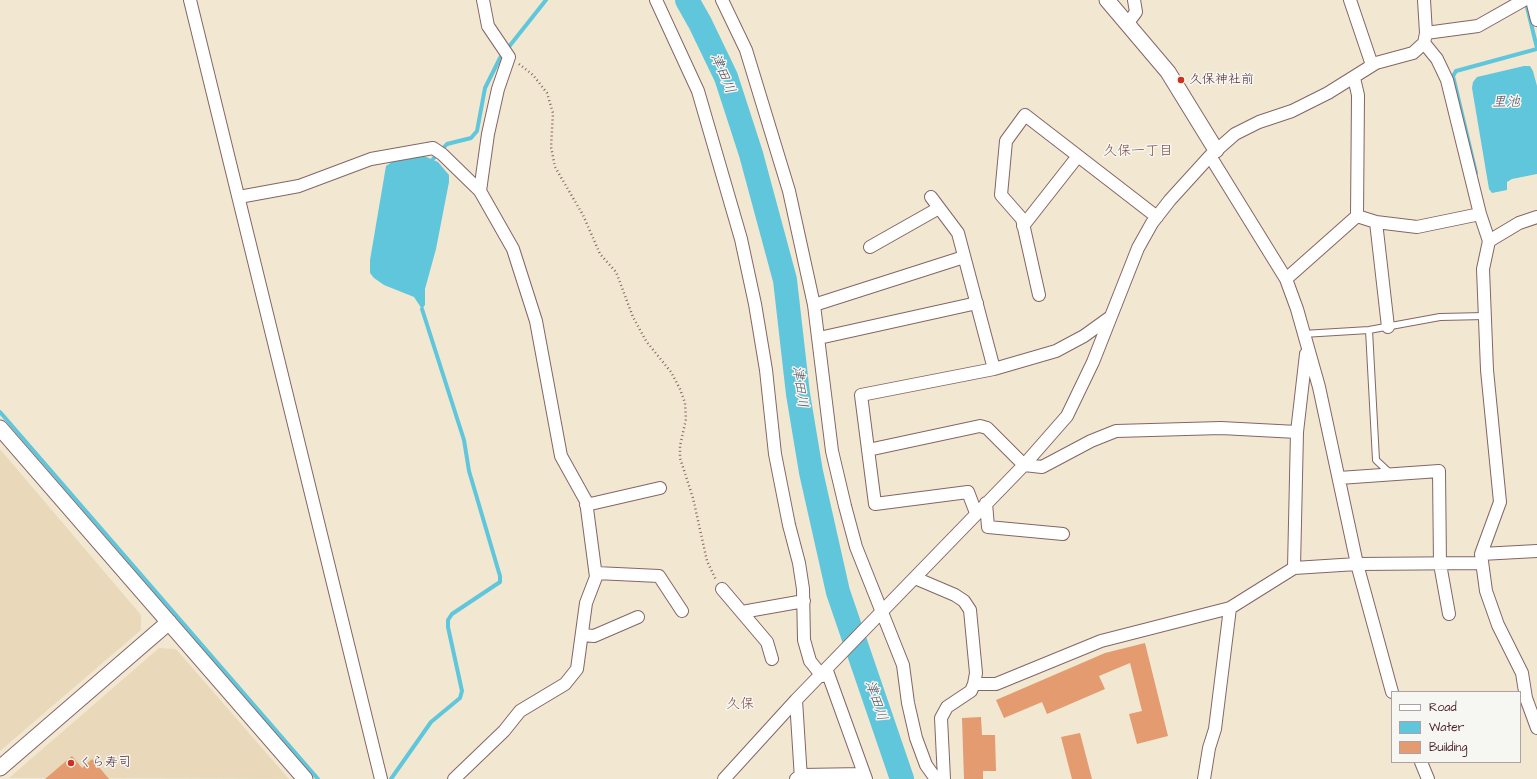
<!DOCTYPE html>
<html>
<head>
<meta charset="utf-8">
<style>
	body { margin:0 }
	#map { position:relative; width:1537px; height:779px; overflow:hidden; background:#f2e8d2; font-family:"Architects Daughter",sans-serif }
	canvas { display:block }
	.legend { position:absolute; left:1391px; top:691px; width:130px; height:72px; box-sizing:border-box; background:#f6f6f2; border:1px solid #b1a0a2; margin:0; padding:5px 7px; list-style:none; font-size:12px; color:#4a1f2b }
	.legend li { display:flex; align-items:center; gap:8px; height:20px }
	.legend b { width:20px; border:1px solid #b1a0a2 }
</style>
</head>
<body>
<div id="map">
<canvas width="1537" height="779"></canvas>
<ul class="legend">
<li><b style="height:5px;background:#fff"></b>Road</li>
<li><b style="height:11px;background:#5fc6dc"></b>Water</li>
<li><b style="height:11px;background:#e39b6f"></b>Building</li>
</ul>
</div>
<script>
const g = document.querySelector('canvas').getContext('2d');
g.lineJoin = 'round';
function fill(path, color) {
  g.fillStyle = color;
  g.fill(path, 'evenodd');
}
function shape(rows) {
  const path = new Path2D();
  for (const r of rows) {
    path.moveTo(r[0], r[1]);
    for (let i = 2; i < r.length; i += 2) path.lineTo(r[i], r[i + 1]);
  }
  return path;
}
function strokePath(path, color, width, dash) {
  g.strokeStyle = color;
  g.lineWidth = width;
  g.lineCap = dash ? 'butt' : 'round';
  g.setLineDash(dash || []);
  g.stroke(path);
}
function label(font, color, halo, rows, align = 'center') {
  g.font = font + ' "Architects Daughter","Klee One",sans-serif';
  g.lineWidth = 3;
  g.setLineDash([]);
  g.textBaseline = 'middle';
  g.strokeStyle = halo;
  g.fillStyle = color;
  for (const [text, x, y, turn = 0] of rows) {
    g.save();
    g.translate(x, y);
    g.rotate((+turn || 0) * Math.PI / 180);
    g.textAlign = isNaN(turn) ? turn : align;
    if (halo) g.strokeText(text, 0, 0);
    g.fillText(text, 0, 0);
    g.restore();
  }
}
const built = shape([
	[0,449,141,615,141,630,0,751],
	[159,648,176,649,289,779,9,778]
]);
const water = shape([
	[1524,66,1530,66,1533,71,1537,86,1537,174,1512,179,1507,182,1507,190,1492,193,1489,189,1472,88,1473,82,1477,77],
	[424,156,438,162,449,175,449,182,436,249,425,289,425,305,422,309,414,297,384,285,374,278,370,273,370,260,386,166,392,162]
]);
const stream = shape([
	[1527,7,1537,48],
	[433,159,447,144,471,138,477,131,485,88,500,58,546,0],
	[1476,173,1453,76,1456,71,1537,49],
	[0,412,318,779],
	[391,779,431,722,460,698,462,691,448,627,448,620,452,614,500,582,500,576,469,471,464,440,422,309]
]);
const river = shape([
	[687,0,700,23,726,77,751,154,785,280,798,394,811,472,838,592,902,779]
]);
const building = shape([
	[1145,643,1168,736,1137,744,1129,714,1142,711,1130,663,1099,676,1105,689,1047,714,1042,702,1004,718,996,700,1105,653],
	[981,717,982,735,995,735,996,771,983,771,983,779,964,779,962,718],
	[1080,733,1092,779,1072,779,1061,737],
	[72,756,82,768,92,759,109,779,45,779]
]);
const path = shape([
	[519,64,533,75,547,93,553,113,551,147,555,167,583,215,600,254,616,272,633,317,646,341,671,372,680,389,685,403,686,419,680,446,680,458,693,498,707,561,716,580]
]);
const service = shape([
	[1369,330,1376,460,1391,474],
	[1303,334,1369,330,1440,317,1485,316]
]);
const minor = shape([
	[190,0,381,779],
	[656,0,698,91,741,239,755,304,766,370,775,454,789,525,799,563,803,589,804,640,810,661,822,676],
	[722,0,746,50,789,191,814,305,832,451,845,506,856,547,903,665,908,703,916,738,926,765,936,779],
	[1350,0,1372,65],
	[1532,0,1537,20],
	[1127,24,1136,12,1134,0],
	[1426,33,1478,26,1524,0],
	[1424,43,1437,59,1447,80,1480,214,1489,241,1483,269,1487,370,1500,502,1481,554,1486,591,1498,625,1522,673,1526,698,1537,728],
	[1354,78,1358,95,1357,216],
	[1210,156,1286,279,1297,309,1319,387,1357,564,1392,692],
	[480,191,488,134,498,89,509,57,488,26,483,0],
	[239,197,299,186,371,159,433,148,442,154,480,191,513,249,536,321,561,456,586,501,596,577,586,603,577,669,565,684,520,711,504,731,454,779],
	[931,197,958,233,994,369],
	[1376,222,1388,327],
	[1023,226,1078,156],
	[1489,241,1519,223,1537,217],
	[870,247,939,208],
	[1286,279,1357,216,1376,222,1417,227,1480,214],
	[1039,295,1022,219,1001,195,1006,141,1025,115,1157,217],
	[814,305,964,257],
	[819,338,977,303],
	[868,450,980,426,987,428,1024,465,1042,467,1091,441,1116,431,1221,428,1297,432],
	[1339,478,1439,471,1440,564,1449,614],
	[986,503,988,527,1063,534],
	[586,505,660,488],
	[976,513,968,492,875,504,861,395,994,369,1056,351,1084,336,1109,318],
	[1481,554,1537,551],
	[1294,568,1357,564,1482,563],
	[596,573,659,576,682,611],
	[915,578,955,595,964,601,970,610,976,673,974,684,971,691,947,707,941,718,944,779],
	[722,589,767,642,772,659],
	[742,612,804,601],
	[582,635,594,636,638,617],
	[827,671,866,779],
	[974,684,996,684,1101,641,1230,608],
	[796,700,801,779],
	[1421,762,1428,779],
	[724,779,796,700,1024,465,1067,416,1093,362,1138,248,1152,223,1170,200,1210,156,1235,134,1259,122,1292,111,1328,93,1376,63,1413,53,1424,43,1426,33,1424,0],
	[796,779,801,775,864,774],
	[1204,779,1209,748,1215,729,1230,608,1294,568,1297,432,1306,354]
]);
const tertiary = shape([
	[1107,0,1168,72,1216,150],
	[0,428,305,779],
	[0,768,169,622]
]);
const markers = [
	[1181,80,4,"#c8321e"],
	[71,763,4,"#c8321e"]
];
const poiNames = [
	["久保神社前",1189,80],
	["くら寿司",79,763]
];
const waterNames = [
	["津田川",722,74,67],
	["里池",1506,103],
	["津田川",799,387,82],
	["津田川",875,701,71]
];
const neighbourhoodNames = [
	["久保一丁目",1138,152],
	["久保",740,705]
];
fill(built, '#e9d9ba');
fill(water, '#5fc6dc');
strokePath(stream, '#5fc6dc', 4);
strokePath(river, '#5fc6dc', 24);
fill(building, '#e39b6f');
strokePath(service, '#856565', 8);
strokePath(minor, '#856565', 14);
strokePath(tertiary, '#856565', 17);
strokePath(path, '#856565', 2.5, [1, 3]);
strokePath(service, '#fff', 6);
strokePath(minor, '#fff', 12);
strokePath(tertiary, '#fff', 15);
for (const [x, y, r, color] of markers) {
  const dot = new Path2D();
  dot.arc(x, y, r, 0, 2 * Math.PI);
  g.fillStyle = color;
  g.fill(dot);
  strokePath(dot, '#f6f6f2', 1.5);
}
label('13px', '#4a1f2b', '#f6f6f2', poiNames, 'left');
label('italic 14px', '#505160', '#f6f6f2', waterNames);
label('14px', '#804a43', '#f6f6f2', neighbourhoodNames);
</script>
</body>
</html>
